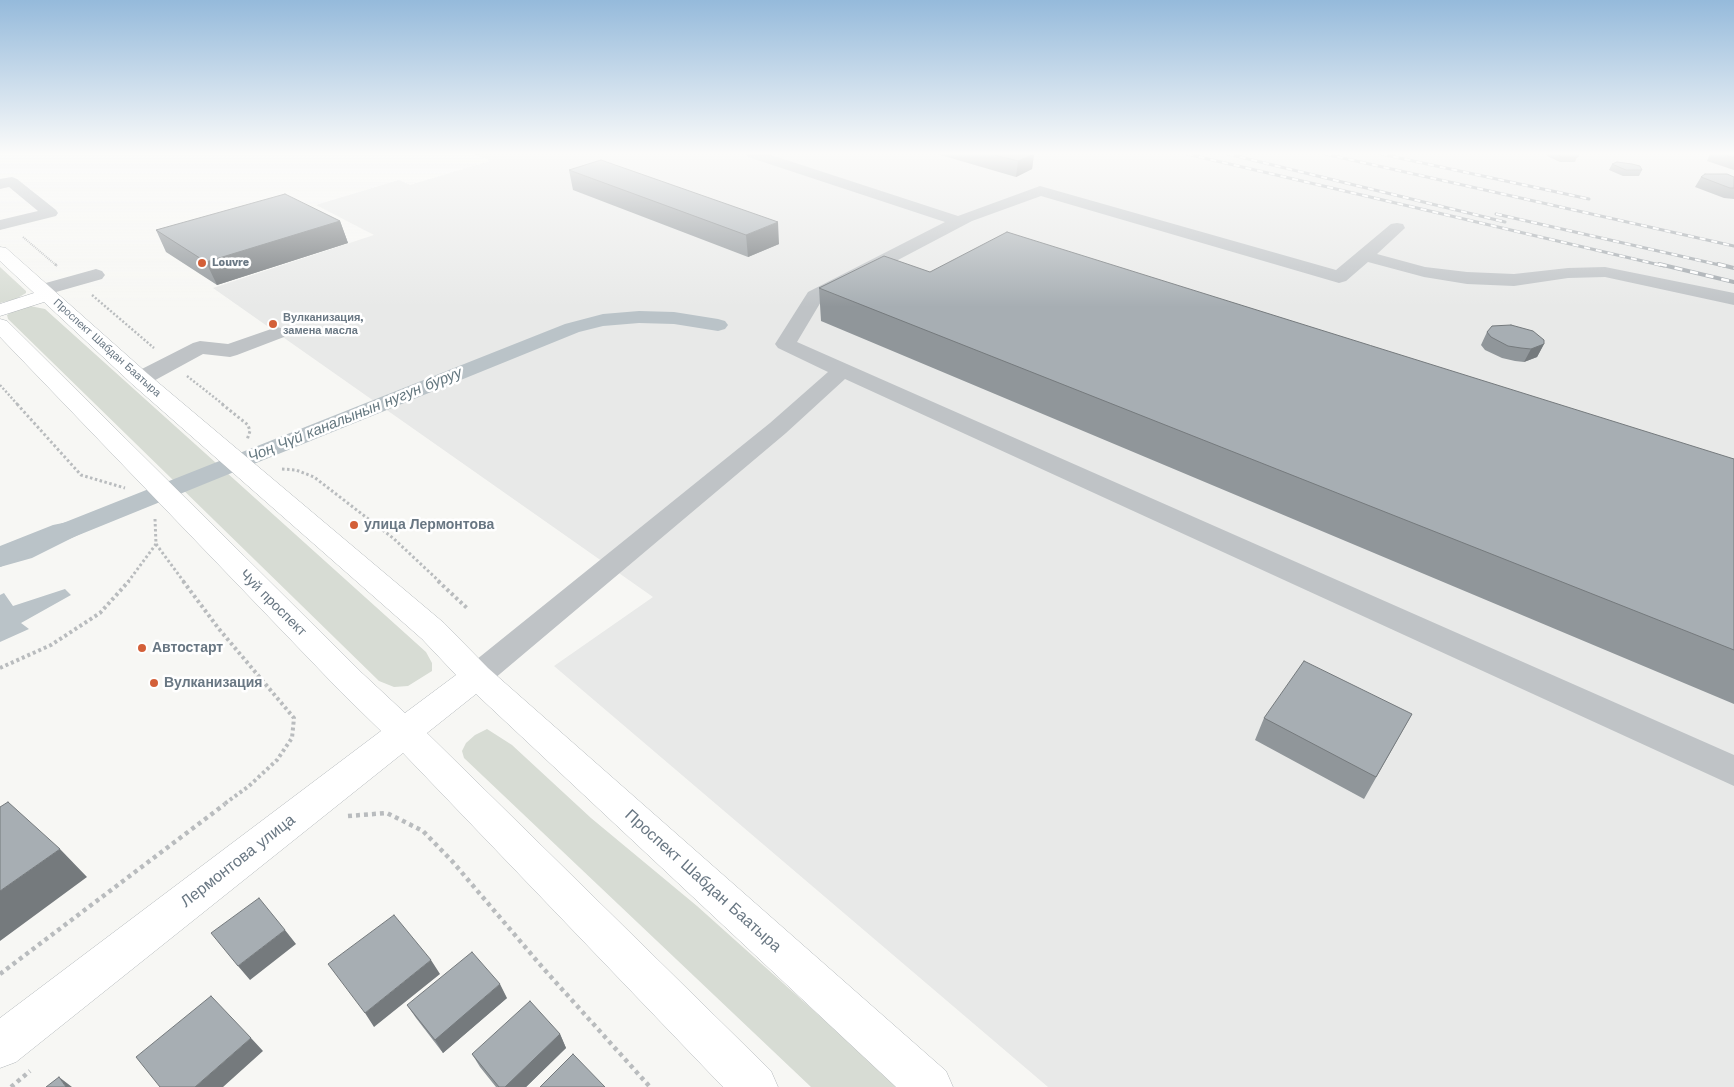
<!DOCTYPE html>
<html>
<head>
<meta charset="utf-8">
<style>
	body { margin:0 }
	canvas { display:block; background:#f7f7f4 }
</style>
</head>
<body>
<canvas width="1734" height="1087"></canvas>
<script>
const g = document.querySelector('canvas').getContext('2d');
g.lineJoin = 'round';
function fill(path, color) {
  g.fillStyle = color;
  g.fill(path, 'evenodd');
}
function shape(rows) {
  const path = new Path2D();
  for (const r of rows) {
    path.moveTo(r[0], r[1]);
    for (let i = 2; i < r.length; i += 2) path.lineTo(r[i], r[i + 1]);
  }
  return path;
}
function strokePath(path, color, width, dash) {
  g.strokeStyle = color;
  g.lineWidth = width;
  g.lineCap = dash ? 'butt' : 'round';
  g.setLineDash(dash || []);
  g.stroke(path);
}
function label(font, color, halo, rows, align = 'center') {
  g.font = font + ' "Work Sans",sans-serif';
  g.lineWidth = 5;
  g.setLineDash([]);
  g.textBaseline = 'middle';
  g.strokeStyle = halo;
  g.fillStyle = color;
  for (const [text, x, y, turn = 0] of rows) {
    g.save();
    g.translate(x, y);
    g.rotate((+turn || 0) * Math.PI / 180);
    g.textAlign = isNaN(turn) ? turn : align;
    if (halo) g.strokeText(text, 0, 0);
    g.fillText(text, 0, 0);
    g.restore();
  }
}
const built = shape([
	[475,154,1734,154,1734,1087,1048,1087,554,666,653,597,213,288,374,235,316,205,399,180,410,185,490,161]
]);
const green = shape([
	[0,267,26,291,26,293,16,299,0,303],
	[30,306,45,309,426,652,432,663,432,671,408,686,394,687,379,681,8,319,7,315,12,312],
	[487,729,512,745,591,818,697,906,899,1087,811,1087,464,758,462,751,466,743,475,735]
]);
const water = shape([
	[82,519,100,524,32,558,0,567,0,546,53,525],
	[65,589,71,595,21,623,29,629,0,642,0,595,4,593,13,606]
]);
const canal = shape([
	[639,311,674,312,718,319,725,321,728,325,725,329,718,331,674,324,639,323,603,326,579,332,0,567,0,548,565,324,603,314,639,311]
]);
const pathFar4 = shape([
	[23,237,57,266]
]);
const pathFar3 = shape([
	[55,264,57,266],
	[92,295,154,348],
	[187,376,224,405],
	[0,385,18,405]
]);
const pathFar2 = shape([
	[17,404,81,475,125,488],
	[222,404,248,425,250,431,247,440],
	[282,469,296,470,314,477,393,538,440,582],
	[155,519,156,544,184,582],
	[128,582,156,544]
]);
const pathFar1 = shape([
	[183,581,219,629,294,718,292,738,277,760,249,786,223,805],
	[438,581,468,609],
	[0,668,51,645,100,613,129,581]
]);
const path = shape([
	[348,816,387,813,423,831,452,861,543,968,650,1087],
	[0,974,225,804],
	[11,1087,30,1071]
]);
const minor = shape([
	[746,154,768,154,958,216,1040,186,1336,270,1391,224,1397,223,1403,224,1405,228,1377,254,1425,267,1467,272,1514,274,1568,268,1605,267,1734,293,1734,305,1605,277,1568,278,1514,286,1467,284,1424,277,1368,262,1346,281,1339,283,1041,196,972,221,822,300,797,342,1734,755,1734,786,845,379,786,433,488,684,477,688,466,684,461,676,466,668,770,423,828,372,778,348,775,344,808,292,945,222,748,157,746,154],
	[12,177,17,179,56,210,58,213,56,216,0,230,0,220,38,211,9,187,0,189,0,179,12,177],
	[96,269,102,271,105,275,102,279,42,296,35,294,33,290,35,286,96,269],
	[277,327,284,329,287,333,284,337,237,355,230,357,203,354,148,384,140,386,132,384,129,379,132,374,193,343,200,341,228,344,277,327]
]);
const major = shape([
	[0,247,6,248,148,374,444,623,488,668,946,1071,953,1087,896,1087,476,694,427,733,771,1071,778,1087,723,1087,403,753,16,1062,0,1068,0,1018,381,731,340,691,0,337,0,319,7,321,362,673,405,713,456,675,422,639,132,384,44,302,0,316,0,304,34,293,0,261,0,247]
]);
const railFar1 = shape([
	[1187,154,1664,266],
	[1228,154,1505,222],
	[1325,154,1734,246],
	[1381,154,1589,199],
	[1496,214,1724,266]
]);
const rail = shape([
	[1659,264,1734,282],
	[1718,264,1734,268]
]);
const wall = shape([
	[937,154,1034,154,1032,169,1016,177],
	[1548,154,1578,154,1578,155,1575,162,1560,162,1547,156],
	[1710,154,1734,154,1734,170,1707,161],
	[1612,164,1642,170,1639,176,1623,176,1609,170],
	[569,170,779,244,748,257,573,190],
	[1701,177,1734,177,1734,199,1724,198,1695,187],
	[340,221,348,243,217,285,166,252,156,230],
	[930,272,1734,459,1734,704,821,321,819,288],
	[1487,332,1544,344,1537,357,1524,362,1515,361,1502,358,1485,350,1481,345],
	[1412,714,1364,799,1255,740,1264,718],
	[507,998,443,1053,416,1018,407,1005],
	[560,1034,566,1048,526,1087,496,1087,480,1067,472,1054]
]);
const shadedWall = shape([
	[1034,154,1032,169,1016,177,1018,161],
	[340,221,348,243,217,285,206,262],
	[778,222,779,244,748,257,746,235],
	[1544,344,1537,357,1524,362,1531,349],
	[60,849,87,877,0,941,0,891],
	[285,930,296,944,250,980,238,966],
	[431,960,440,974,374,1027,365,1013],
	[500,984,507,998,443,1053,435,1040],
	[560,1034,566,1048,526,1087,505,1087],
	[251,1038,263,1051,223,1087,195,1087],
	[59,1077,72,1087,66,1087]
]);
const building = shape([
	[991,154,1034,154,1018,161,991,154],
	[1556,154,1578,154,1578,157,1562,157,1556,154],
	[1724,154,1734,154,1734,158,1724,154],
	[601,160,778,222,746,235,569,170,601,160],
	[1617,162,1632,164,1640,166,1642,170,1626,170,1612,164,1617,162],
	[1705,174,1727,174,1734,177,1734,188,1730,188,1701,177,1705,174],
	[285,194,340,221,206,262,156,230,285,194],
	[1007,232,1734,459,1734,650,819,288,884,256,930,272,1007,232],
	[1511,325,1533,331,1544,340,1544,344,1531,349,1521,348,1508,346,1491,337,1487,332,1492,326,1511,325],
	[1304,661,1412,714,1376,777,1264,718,1304,661],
	[8,802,60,849,0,891,0,807,8,802],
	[259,898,285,930,238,966,211,933,259,898],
	[394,915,431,960,365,1013,328,964,394,915],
	[472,952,500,984,435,1040,407,1005,472,952],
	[211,996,251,1038,195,1087,160,1087,136,1057,211,996],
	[530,1001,560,1034,505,1087,499,1087,472,1054,530,1001],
	[573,1054,605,1087,540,1087,573,1054],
	[59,1077,66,1087,46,1087,59,1077]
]);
const markers = [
	[202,263,5,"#d35f38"],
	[273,324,5,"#d35f38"],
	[354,525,5,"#d35f38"],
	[142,648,5,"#d35f38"],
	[154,683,5,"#d35f38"]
];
const farPoinames = [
	["Louvre",212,263],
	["Вулканизация,",283,318],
	["замена масла",283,331]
];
const farStreetnames = [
	["Проспект Шабдан Баатыра",107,348,42]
];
const poiNames = [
	["улица Лермонтова",364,525],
	["Автостарт",152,648],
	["Вулканизация",164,683]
];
const streetNames = [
	["Чуй проспект",273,603,45]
];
const waterNames = [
	["Чоң Чүй каналынын нугун буруу",355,415,-22]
];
const nearStreetnames = [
	["Лермонтова улица",238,861,-38],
	["Проспект Шабдан Баатыра",703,881,42]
];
fill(built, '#e8e9e8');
fill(green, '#d7dcd4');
fill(water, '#bac3c8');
fill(canal, '#bac3c8');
strokePath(major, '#b2b7ba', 1);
strokePath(pathFar4, '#b9bcbe', 2, [1, 1]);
strokePath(pathFar3, '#b9bcbe', 2.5, [2, 2]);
strokePath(pathFar2, '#b9bcbe', 3, [2.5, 2.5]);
strokePath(pathFar1, '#b9bcbe', 4, [3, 3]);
strokePath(path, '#b9bcbe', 4.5, [4, 4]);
fill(minor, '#bfc3c6');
fill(major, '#fff');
strokePath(railFar1, '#a1a7ac', 3);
strokePath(rail, '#a1a7ac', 4);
strokePath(railFar1, '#fff', 2, [6]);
strokePath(rail, '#fff', 2.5, [8]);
fill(wall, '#90969a');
fill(shadedWall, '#757a7d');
fill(building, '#a7aeb3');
strokePath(building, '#757a7d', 1);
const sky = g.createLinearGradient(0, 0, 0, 307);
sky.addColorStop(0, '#95badb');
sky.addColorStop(0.5, '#fbfbfa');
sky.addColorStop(1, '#fbfbfa00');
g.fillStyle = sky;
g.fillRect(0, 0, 1734, 307);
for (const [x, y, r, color] of markers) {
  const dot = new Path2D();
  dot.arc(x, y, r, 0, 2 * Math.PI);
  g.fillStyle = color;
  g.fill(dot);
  strokePath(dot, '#fff', 2);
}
label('bold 11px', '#697783', '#fff', farPoinames, 'left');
label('11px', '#697783', '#fff', farStreetnames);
label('bold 14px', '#697783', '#fff', poiNames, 'left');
label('14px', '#697783', '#fff', streetNames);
label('italic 15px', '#64777f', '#fff', waterNames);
label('16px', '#697783', '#fff', nearStreetnames);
</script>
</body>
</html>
